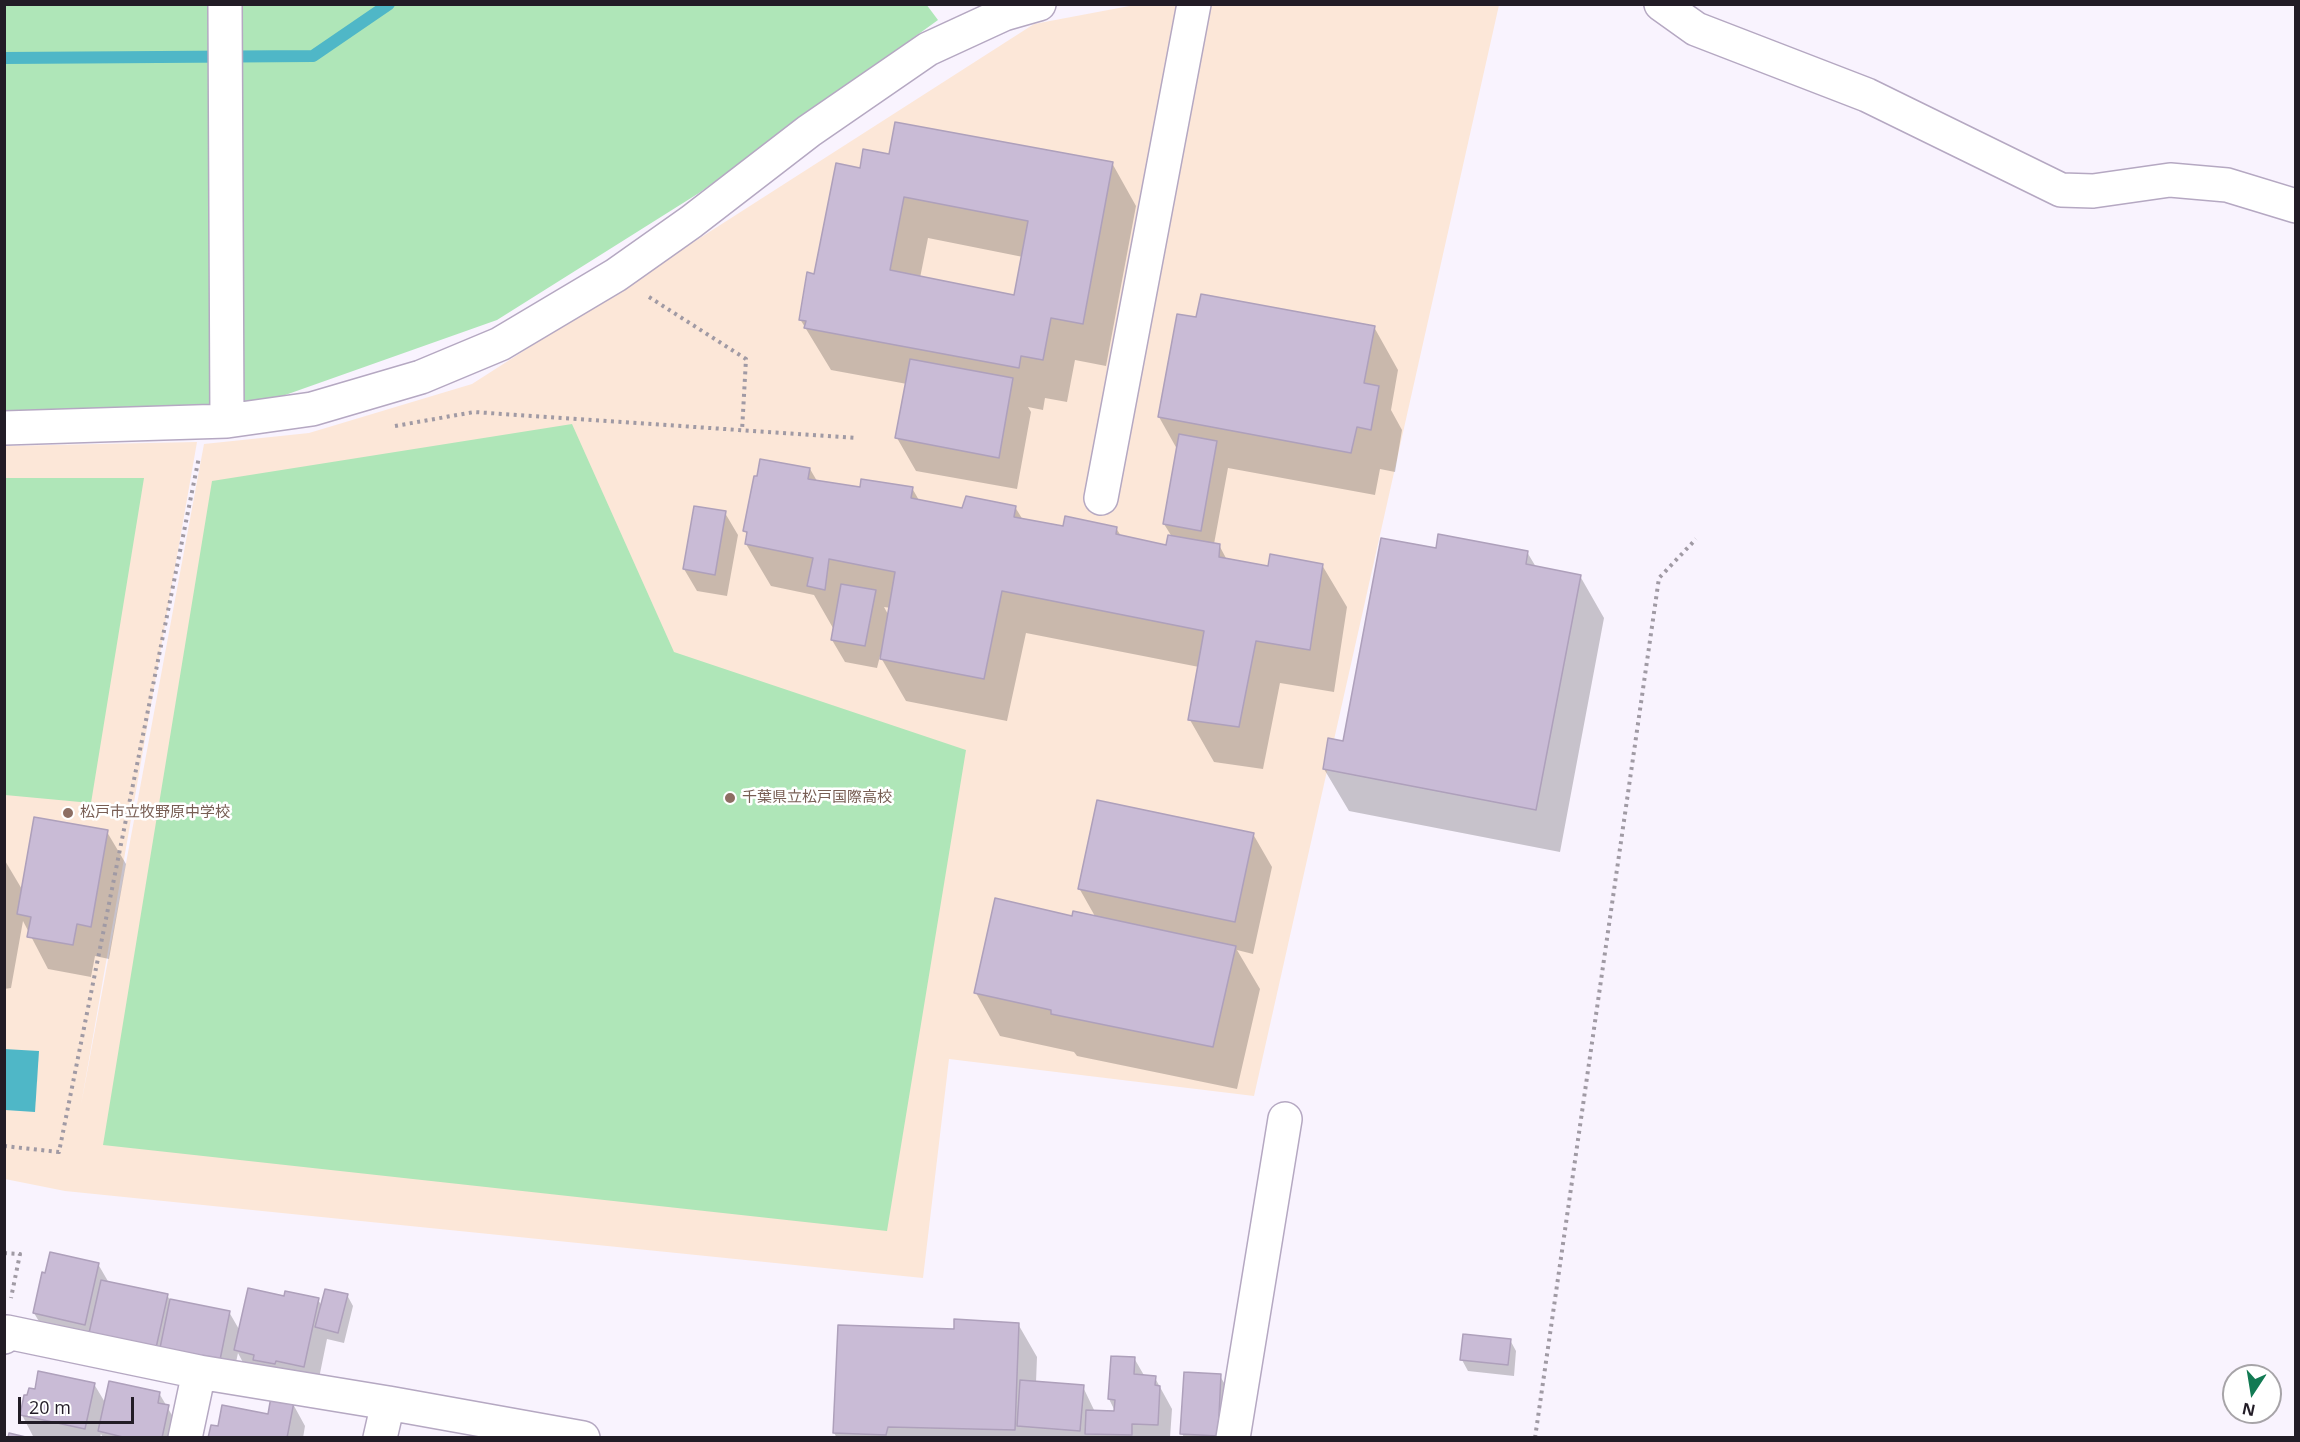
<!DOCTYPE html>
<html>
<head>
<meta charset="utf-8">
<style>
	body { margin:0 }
	#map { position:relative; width:2300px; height:1442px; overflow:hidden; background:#f9f3fe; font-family:"Open Sans",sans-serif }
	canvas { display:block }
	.frame { position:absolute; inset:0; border:6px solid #221c26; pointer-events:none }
	.north { position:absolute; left:2222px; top:1364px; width:60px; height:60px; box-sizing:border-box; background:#fff; border:2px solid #a7a4a8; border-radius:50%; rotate:192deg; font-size:16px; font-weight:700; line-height:24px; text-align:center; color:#221c26 }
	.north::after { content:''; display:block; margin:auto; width:21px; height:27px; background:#127a53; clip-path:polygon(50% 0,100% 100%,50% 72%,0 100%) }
	.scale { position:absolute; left:18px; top:1397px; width:116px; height:27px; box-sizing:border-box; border:3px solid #221c26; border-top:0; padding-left:8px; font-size:18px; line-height:21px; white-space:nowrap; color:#221c26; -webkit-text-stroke:4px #fff; paint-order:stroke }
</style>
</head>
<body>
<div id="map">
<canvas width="2300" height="1442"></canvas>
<div class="frame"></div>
<div class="north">N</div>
<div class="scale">20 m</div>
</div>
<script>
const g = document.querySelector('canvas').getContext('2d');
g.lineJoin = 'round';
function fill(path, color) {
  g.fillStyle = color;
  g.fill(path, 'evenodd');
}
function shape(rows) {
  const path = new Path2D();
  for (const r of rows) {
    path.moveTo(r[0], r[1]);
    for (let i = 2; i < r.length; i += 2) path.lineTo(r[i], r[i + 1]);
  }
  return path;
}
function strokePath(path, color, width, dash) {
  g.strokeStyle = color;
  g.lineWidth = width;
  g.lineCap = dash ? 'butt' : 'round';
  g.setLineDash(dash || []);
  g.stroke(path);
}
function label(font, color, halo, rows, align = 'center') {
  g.font = font + ' "Open Sans","Noto Sans JP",sans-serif';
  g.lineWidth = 5;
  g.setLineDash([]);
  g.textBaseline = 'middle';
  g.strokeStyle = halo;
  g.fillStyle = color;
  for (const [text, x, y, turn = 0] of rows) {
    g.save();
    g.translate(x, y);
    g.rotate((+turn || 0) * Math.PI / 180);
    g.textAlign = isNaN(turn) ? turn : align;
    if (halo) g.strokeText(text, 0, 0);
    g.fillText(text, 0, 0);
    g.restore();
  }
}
const education = shape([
	[1140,4,1499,5,1254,1096,949,1059,923,1278,65,1191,5,1179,4,446,197,442,81,1105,204,444,309,433,472,384,1034,24]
]);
const green = shape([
	[926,4,938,20,699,193,497,320,257,405,5,420,4,5],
	[572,424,674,652,966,750,887,1231,103,1145,212,481],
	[4,478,144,478,91,803,5,795]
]);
const water = shape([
	[4,1049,39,1051,35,1112,5,1110]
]);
const shadow = shape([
	[891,156,1112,163,1136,206,1106,366,1075,360,1067,402,1045,398,1043,410,1028,407,1031,412,1017,489,916,471,897,438,907,384,831,370,800,319,815,275,862,170],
	[928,238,1023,257,1015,296,920,278],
	[1197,319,1374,327,1398,370,1391,410,1402,430,1395,472,1380,469,1375,495,1228,468,1214,544,1219,545,1227,560,1269,568,1322,565,1347,607,1334,692,1280,683,1263,769,1214,762,1190,720,1199,667,1026,633,1007,721,906,701,880,656,877,668,845,662,832,640,833,628,814,595,771,586,746,544,748,536,745,531,810,469,817,481,862,489,912,488,920,502,963,510,1015,507,1023,520,1064,528,1116,528,1121,536,1167,547,1172,537,1164,524,1177,449,1159,417],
	[884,607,891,608,889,616],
	[725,513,738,535,727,596,697,591,684,569],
	[1437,550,1527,552,1536,567,1580,576,1604,618,1560,852,1349,811,1324,769,1344,742],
	[107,832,126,864,109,959,95,956,91,977,48,969,23,921,11,988,4,989,4,859,23,891],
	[1253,834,1272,867,1253,954,1237,950,1260,989,1237,1089,1077,1056,1074,1052,1000,1036,976,993,1073,918,1096,918,1079,888],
	[98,1264,109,1283,167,1295,170,1300,229,1312,240,1331,285,1297,318,1300,322,1306,347,1295,353,1306,344,1343,327,1339,317,1388,248,1372,238,1353,232,1381,47,1335,34,1313],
	[1018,1324,1037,1357,1036,1383,1083,1387,1095,1412,1116,1413,1109,1399,1134,1358,1145,1377,1155,1378,1172,1409,1170,1438,837,1438,834,1433,955,1331],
	[1510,1340,1516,1351,1514,1376,1468,1371,1462,1360],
	[1220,1376,1233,1398,1231,1438,1184,1438,1182,1433],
	[94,1384,106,1404,159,1393,180,1429,179,1438,103,1438,101,1434,100,1438,34,1438,22,1415],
	[293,1404,305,1426,303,1438,210,1438,219,1427,269,1416]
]);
const stream = shape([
	[4,58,313,56,389,4]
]);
const building = shape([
	[895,122,1113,162,1083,324,1051,318,1043,360,1021,356,1019,368,804,328,806,321,799,320,807,272,814,274,836,163,860,168,863,149,889,154,895,122],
	[904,197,1028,221,1014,295,890,270,904,197],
	[1201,294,1375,326,1364,383,1379,386,1371,430,1357,427,1351,453,1158,417,1177,314,1196,317,1201,294],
	[910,359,1013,378,999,458,895,438,910,359],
	[1179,434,1217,441,1201,531,1163,524,1179,434],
	[760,459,810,468,808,479,860,487,861,479,913,487,911,498,962,508,966,496,1016,506,1014,517,1063,526,1065,516,1117,527,1116,534,1166,545,1168,535,1220,544,1219,557,1268,566,1270,554,1323,564,1310,650,1256,641,1239,727,1188,720,1204,631,1002,591,984,679,880,659,895,572,829,559,825,590,807,586,813,558,745,544,747,532,743,531,754,476,757,476,760,459],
	[694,506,726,511,715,575,683,569,694,506],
	[1438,534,1528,551,1526,564,1581,575,1536,810,1323,769,1328,738,1343,741,1381,538,1436,548,1438,534],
	[841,584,876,590,865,646,831,640,841,584],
	[1097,800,1254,833,1235,922,1078,889,1097,800],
	[34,817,108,830,91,927,77,924,73,945,27,937,31,917,17,914,34,817],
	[995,898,1072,916,1073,911,1236,946,1213,1047,1051,1014,1051,1010,974,993,995,898],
	[50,1252,99,1263,85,1325,33,1313,42,1272,45,1273,50,1252],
	[101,1280,168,1294,156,1348,89,1333,101,1280],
	[248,1288,284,1296,285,1291,319,1298,304,1367,276,1361,275,1364,253,1360,254,1355,234,1350,248,1288],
	[325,1289,348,1294,338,1333,315,1327,325,1289],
	[170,1299,230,1311,220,1360,160,1348,170,1299],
	[954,1319,1019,1323,1015,1430,888,1427,886,1435,833,1433,838,1325,954,1329,954,1319],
	[1463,1334,1511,1339,1508,1365,1460,1360,1463,1334],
	[1111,1356,1135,1357,1134,1374,1156,1376,1155,1385,1160,1386,1158,1425,1132,1424,1132,1435,1085,1434,1086,1410,1114,1411,1115,1400,1108,1399,1111,1356],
	[38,1371,95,1383,85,1429,20,1415,24,1395,27,1395,29,1388,35,1389,38,1371],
	[1184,1372,1221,1374,1218,1436,1180,1434,1184,1372],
	[1020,1380,1084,1385,1080,1431,1017,1426,1020,1380],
	[109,1381,160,1392,158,1403,169,1405,162,1438,127,1438,98,1431,109,1381],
	[271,1397,294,1402,287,1438,208,1438,211,1425,218,1426,222,1405,268,1414,271,1397],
	[9,1433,30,1438,8,1438,9,1433]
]);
const path = shape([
	[649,297,746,359,742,431],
	[395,426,474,412,857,438],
	[4,1146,59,1152,199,457],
	[4,1153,4,1164],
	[4,1253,20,1254,11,1298],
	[1535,1438,1659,578,1696,539]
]);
const minor = shape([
	[225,4,227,421],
	[1661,4,1696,29,1867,95,2061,190,2093,191,2170,180,2227,185,2296,206],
	[4,428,227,421,312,409,421,377,500,344,616,275,691,222,809,131,928,49,1004,14,1039,4],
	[1101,498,1194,4],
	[4,1337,7,1332,199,1372,388,1403],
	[185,1438,199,1372],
	[380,1438,388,1403,583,1438],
	[1233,1438,1285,1119]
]);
const markers = [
	[730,798,6,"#8d6e63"],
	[68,813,6,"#8d6e63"]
];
const educationNames = [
	["千葉県立松戸国際高校",742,798],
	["松戸市立牧野原中学校",80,813]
];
fill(education, '#fce7d8');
fill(green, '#afe6b8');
fill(water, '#4fb7c7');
fill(shadow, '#0003');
strokePath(stream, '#4fb7c7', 12);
fill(building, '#c9bbd6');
strokePath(building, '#aea0bb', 1.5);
strokePath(minor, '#b5a8c2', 36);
strokePath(path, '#a09aa4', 4, [3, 4.5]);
strokePath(minor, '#fff', 33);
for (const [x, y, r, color] of markers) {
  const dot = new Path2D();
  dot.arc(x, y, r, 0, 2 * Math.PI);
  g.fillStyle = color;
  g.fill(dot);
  strokePath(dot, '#fff', 2);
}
label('15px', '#785e54', '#fff', educationNames, 'left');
</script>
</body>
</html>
